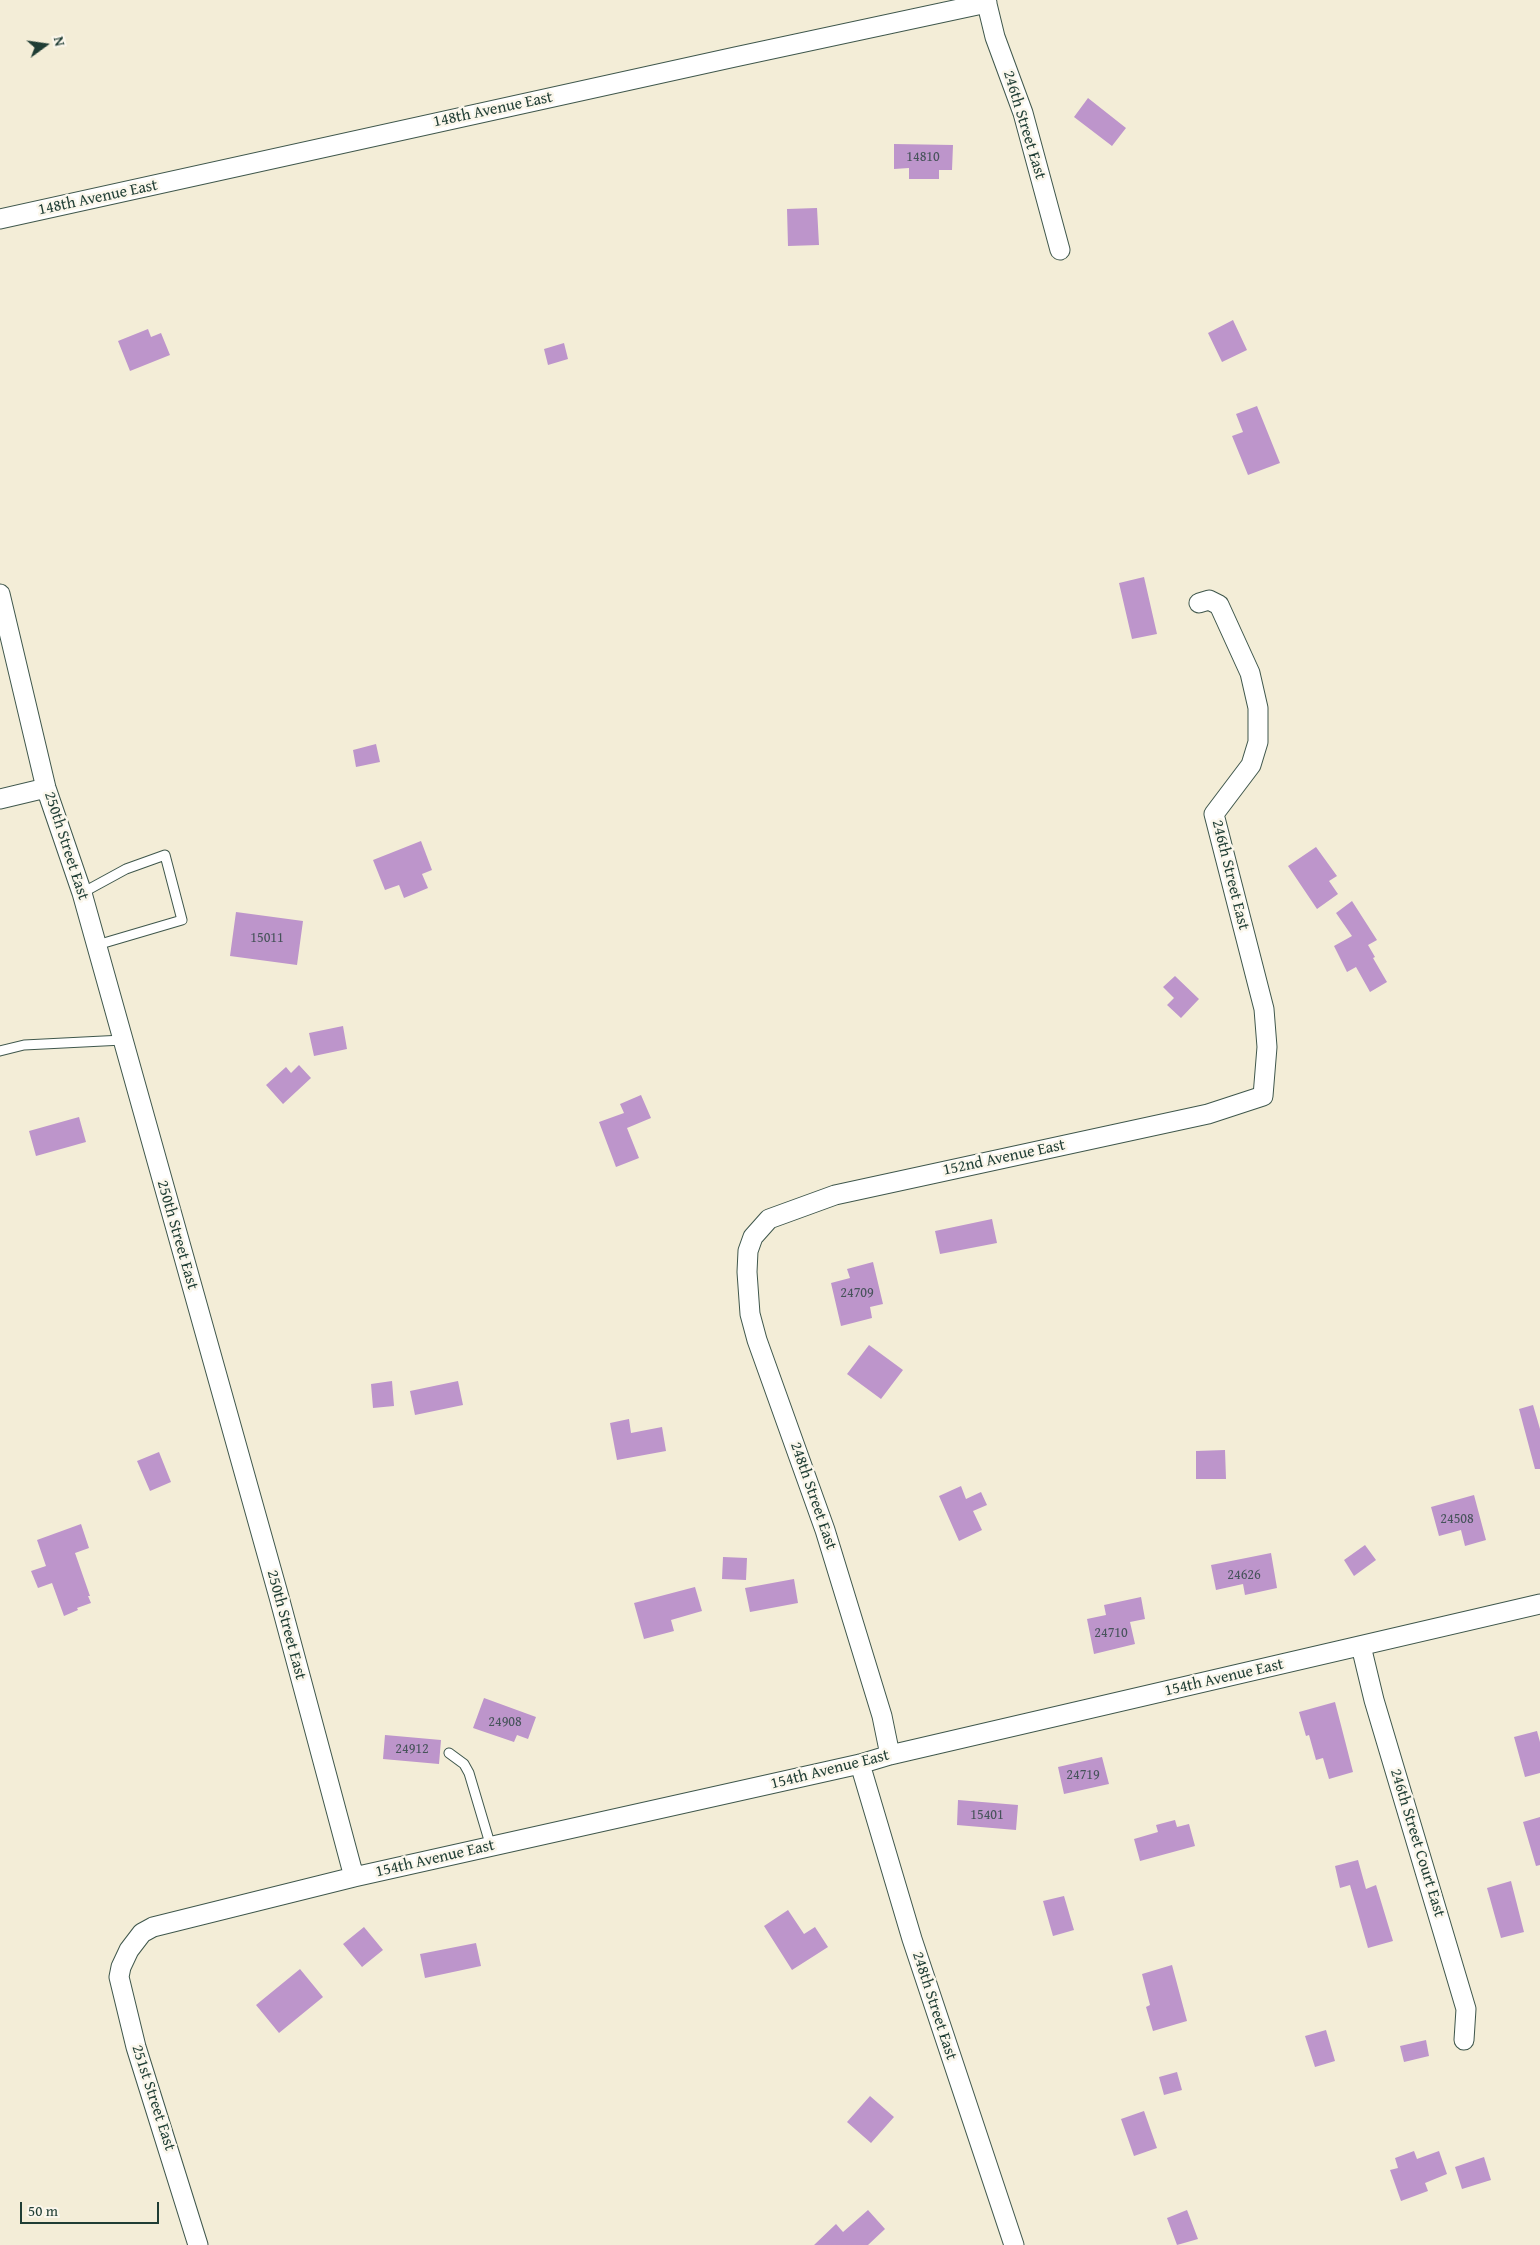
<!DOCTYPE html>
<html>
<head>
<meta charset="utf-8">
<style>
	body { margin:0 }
	#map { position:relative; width:1540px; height:2245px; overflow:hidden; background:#f3edd7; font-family:"Gentium Book Plus",serif }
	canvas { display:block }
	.north { position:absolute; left:20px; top:20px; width:50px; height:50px; -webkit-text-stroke:4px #fbf7ec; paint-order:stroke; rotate:76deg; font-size:14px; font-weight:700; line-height:20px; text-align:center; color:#1f3d34 }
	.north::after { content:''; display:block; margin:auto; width:18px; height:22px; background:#1f3d34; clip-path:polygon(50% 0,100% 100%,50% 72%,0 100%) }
	.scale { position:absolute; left:20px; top:2202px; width:139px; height:22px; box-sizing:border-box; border:2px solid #1f3d34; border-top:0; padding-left:6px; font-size:15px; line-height:18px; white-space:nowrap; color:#1f3d34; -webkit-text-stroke:4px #fbf7ec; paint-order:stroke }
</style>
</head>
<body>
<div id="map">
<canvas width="1540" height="2245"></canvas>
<div class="north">N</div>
<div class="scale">50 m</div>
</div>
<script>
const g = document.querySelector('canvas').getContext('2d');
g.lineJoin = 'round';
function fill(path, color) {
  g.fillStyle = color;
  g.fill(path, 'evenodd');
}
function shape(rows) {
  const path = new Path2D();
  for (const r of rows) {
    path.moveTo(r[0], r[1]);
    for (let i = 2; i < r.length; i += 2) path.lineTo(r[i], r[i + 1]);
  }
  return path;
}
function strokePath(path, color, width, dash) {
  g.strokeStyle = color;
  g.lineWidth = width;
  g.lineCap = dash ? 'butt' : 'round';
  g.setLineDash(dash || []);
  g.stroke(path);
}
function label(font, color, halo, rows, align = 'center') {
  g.font = font + ' "Gentium Book Plus",serif';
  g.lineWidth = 5;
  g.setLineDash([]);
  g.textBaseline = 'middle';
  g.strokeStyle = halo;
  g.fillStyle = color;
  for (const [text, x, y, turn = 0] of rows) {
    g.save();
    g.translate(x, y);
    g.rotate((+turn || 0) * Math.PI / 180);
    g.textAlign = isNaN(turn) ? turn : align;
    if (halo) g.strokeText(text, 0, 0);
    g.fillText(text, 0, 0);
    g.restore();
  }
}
const building = shape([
	[1088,98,1126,128,1112,146,1074,117],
	[894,144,953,145,952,170,939,170,939,179,909,179,909,168,894,169],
	[817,208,819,245,788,246,787,209],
	[1233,320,1247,350,1222,362,1208,333],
	[148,329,151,337,161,333,170,355,130,371,118,341],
	[564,343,568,359,548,365,544,349],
	[1257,406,1280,463,1248,475,1232,436,1243,432,1236,414],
	[1144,577,1157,634,1132,639,1119,583],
	[376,744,380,762,356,767,353,750],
	[421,841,432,870,422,874,428,888,404,898,399,885,385,890,373,860],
	[1316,847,1337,876,1329,881,1338,894,1317,909,1288,866],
	[1352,901,1377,940,1368,945,1375,957,1373,958,1387,982,1370,992,1356,967,1347,972,1334,946,1352,936,1336,913],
	[236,912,303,921,297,965,230,956],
	[1175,976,1199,999,1181,1018,1167,1005,1174,998,1163,987],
	[343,1026,347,1049,314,1056,309,1033],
	[299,1065,311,1078,283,1104,266,1085,286,1067,291,1073],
	[641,1095,651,1118,627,1128,639,1158,616,1167,599,1122,624,1113,620,1104],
	[79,1117,86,1142,36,1156,29,1131],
	[992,1219,997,1243,940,1254,935,1231],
	[873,1262,883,1304,870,1307,872,1318,841,1326,831,1283,850,1278,847,1269],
	[869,1345,903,1370,881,1399,847,1374],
	[392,1381,394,1406,373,1408,371,1384],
	[458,1381,463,1405,415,1415,410,1391],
	[1533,1405,1540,1429,1540,1469,1535,1469,1519,1409],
	[629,1419,631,1433,662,1427,666,1451,617,1460,610,1423],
	[1225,1450,1226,1479,1196,1479,1196,1451],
	[159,1452,171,1482,150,1491,137,1461],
	[961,1486,966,1499,981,1492,987,1505,973,1511,982,1530,959,1541,939,1496],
	[1474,1495,1486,1540,1465,1546,1461,1530,1439,1536,1431,1507],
	[81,1524,89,1548,75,1553,90,1596,88,1596,91,1603,77,1608,78,1610,64,1616,52,1583,38,1588,31,1571,46,1566,37,1540],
	[1365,1545,1376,1560,1354,1576,1344,1560],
	[1271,1553,1277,1588,1245,1595,1243,1584,1216,1590,1211,1565],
	[723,1557,747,1558,746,1580,722,1579],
	[794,1579,798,1603,750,1612,745,1588],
	[695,1587,702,1611,671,1620,674,1631,644,1639,634,1603],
	[1141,1597,1145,1619,1130,1622,1135,1644,1094,1654,1087,1619,1106,1615,1104,1605],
	[484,1698,536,1717,528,1739,517,1735,514,1742,473,1728],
	[1335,1702,1353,1772,1329,1779,1323,1758,1316,1760,1309,1735,1306,1736,1299,1712],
	[1537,1731,1540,1742,1540,1773,1525,1777,1514,1737],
	[385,1735,441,1740,439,1764,383,1759],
	[1102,1757,1109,1784,1064,1794,1058,1767],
	[958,1800,1018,1805,1016,1830,957,1825],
	[1540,1817,1540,1865,1536,1866,1523,1822],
	[1175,1820,1177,1827,1189,1824,1195,1846,1140,1861,1134,1839,1158,1832,1156,1825],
	[1358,1860,1366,1889,1376,1885,1393,1941,1368,1948,1350,1885,1340,1888,1335,1866],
	[1511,1881,1524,1932,1501,1938,1487,1888],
	[1064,1896,1074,1930,1053,1936,1043,1901],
	[788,1910,804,1934,815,1927,828,1947,792,1970,764,1926],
	[364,1927,383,1950,362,1967,343,1944],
	[476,1943,481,1966,425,1978,420,1954],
	[1172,1965,1187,2021,1153,2031,1146,2007,1150,2005,1142,1974],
	[300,1969,323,1997,279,2033,256,2005],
	[1326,2030,1335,2061,1315,2067,1305,2036],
	[1426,2040,1429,2056,1404,2062,1400,2046],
	[1177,2072,1182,2090,1164,2095,1159,2077],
	[870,2096,894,2117,871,2143,847,2122],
	[1144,2111,1157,2148,1134,2156,1121,2119],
	[1414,2151,1417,2159,1439,2151,1447,2174,1425,2183,1428,2191,1401,2201,1390,2170,1398,2168,1395,2158],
	[1484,2157,1491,2180,1462,2189,1455,2167],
	[868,2210,885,2229,868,2245,814,2245,836,2224,843,2232],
	[1187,2210,1198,2239,1177,2245,1167,2218]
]);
const service = shape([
	[82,893,126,869,165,855,182,920,97,945],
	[0,1051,24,1045,123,1040],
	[449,1753,464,1764,469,1773,491,1847]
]);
const minor = shape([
	[986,0,995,37,1023,113,1060,250],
	[0,219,735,57,987,3],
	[0,594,46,788,82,893,279,1597,354,1877],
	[0,799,46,788],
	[1361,1646,1374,1700,1466,2009,1464,2040],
	[890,1755,882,1716,825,1530,757,1340,750,1314,747,1272,748,1251,753,1237,769,1219,835,1195,1208,1114,1263,1096,1267,1047,1264,1009,1214,814,1251,765,1258,742,1258,708,1250,673,1219,605,1209,600,1199,603],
	[860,1764,912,1939,1014,2245],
	[198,2245,136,2047,119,1977,121,1967,129,1950,142,1933,153,1927,354,1877,860,1764,890,1755,1540,1604]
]);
const numberNames = [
	["14810",923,157],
	["15011",267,938],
	["24709",857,1293],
	["24508",1457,1519],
	["24626",1244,1575],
	["24710",1111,1633],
	["24908",505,1722],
	["24912",412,1749],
	["24719",1083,1775],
	["15401",987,1815]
];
const streetNames = [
	["148th Avenue East",493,110,-12],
	["246th Street East",1024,125,73],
	["148th Avenue East",98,198,-12],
	["250th Street East",66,846,72],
	["246th Street East",1230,875,76],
	["152nd Avenue East",1004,1158,-12],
	["250th Street East",177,1235,74],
	["248th Street East",813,1496,71],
	["250th Street East",286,1625,75],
	["154th Avenue East",1224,1678,-13],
	["154th Avenue East",830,1770,-14],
	["246th Street Court East",1417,1843,73],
	["154th Avenue East",435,1859,-13],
	["248th Street East",934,2006,72],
	["251st Street East",153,2098,72]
];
fill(building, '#bd95cb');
strokePath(service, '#3f574c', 11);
strokePath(minor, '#3f574c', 21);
strokePath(service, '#fff', 9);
strokePath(minor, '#fff', 19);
label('14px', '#46535a', null, numberNames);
label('16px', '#1f3d34', '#fbf7ec', streetNames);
</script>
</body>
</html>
